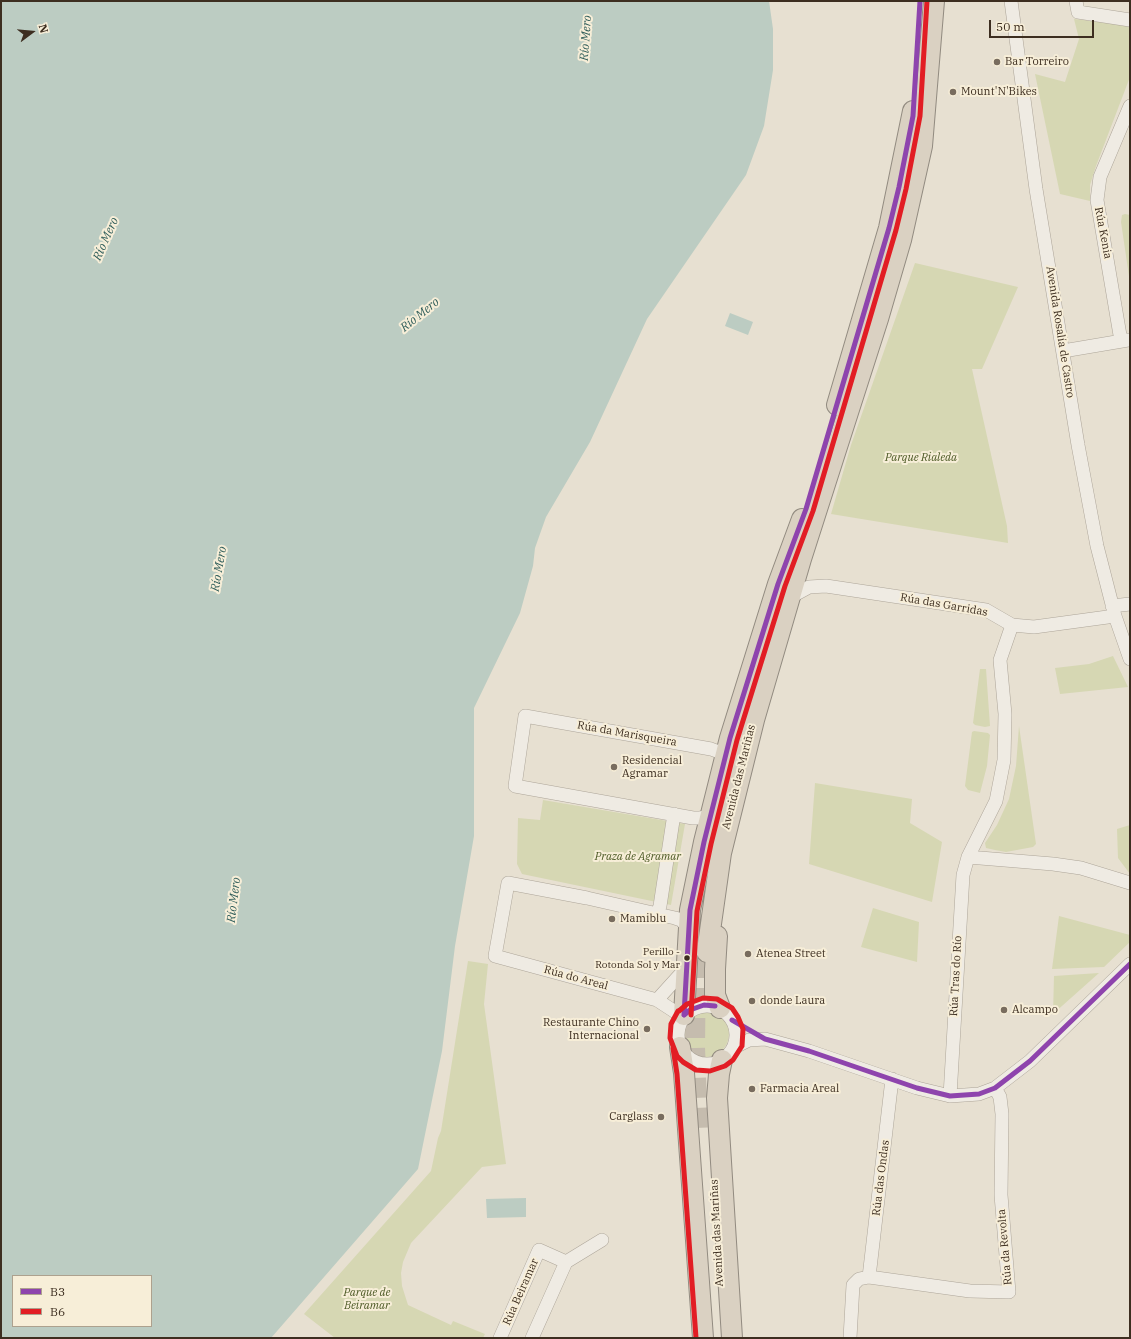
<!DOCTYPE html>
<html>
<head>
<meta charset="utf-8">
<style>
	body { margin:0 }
	#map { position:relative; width:1131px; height:1339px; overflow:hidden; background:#e7e0d1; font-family:"IBM Plex Serif",serif }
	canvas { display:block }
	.frame { position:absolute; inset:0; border:2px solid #3d2e20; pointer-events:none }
	.legend { position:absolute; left:12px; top:1275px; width:140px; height:52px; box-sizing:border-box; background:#f7eed8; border:1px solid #ada18e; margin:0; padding:5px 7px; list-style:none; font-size:12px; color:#3d2e20 }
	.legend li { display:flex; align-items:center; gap:8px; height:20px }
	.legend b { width:20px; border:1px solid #ada18e }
	.north { position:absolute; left:12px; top:12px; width:40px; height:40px; -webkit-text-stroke:3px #f7eed8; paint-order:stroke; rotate:74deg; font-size:11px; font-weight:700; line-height:16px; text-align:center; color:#3d2e20 }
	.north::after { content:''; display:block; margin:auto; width:14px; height:18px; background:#3d2e20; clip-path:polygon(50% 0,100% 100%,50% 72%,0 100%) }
	.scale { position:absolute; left:989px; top:20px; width:105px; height:18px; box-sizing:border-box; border:2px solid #3d2e20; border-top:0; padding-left:5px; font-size:12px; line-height:14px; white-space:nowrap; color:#3d2e20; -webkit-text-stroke:3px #f7eed8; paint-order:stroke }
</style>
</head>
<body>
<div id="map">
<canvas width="1131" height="1339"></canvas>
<div class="frame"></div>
<ul class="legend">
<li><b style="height:5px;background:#8e44ad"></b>B3</li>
<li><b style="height:5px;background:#e21d24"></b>B6</li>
</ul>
<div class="north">N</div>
<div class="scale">50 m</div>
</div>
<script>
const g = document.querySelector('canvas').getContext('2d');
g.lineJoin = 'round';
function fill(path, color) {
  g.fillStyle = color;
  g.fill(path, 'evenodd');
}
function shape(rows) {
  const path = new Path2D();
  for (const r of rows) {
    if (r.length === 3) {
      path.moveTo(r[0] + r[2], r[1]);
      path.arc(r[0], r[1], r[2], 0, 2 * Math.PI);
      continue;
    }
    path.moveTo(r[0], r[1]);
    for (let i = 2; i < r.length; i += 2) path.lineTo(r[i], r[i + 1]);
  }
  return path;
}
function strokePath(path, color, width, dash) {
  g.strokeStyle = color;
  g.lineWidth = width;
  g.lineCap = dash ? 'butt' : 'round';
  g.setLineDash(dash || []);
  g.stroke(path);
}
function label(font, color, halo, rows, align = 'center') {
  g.font = font + ' "IBM Plex Serif",serif';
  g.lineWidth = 4;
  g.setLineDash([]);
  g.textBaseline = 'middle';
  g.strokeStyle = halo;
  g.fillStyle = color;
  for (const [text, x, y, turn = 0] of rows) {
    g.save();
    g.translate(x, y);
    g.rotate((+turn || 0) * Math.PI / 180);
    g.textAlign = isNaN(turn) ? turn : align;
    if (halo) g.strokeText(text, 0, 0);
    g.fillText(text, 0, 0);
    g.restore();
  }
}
const green = shape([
	[1074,19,1130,25,1130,77,1096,166,1090,185,1090,201,1060,194,1035,74,1065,82,1079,39],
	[1125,214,1130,215,1130,283,1121,222,1122,215],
	[915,263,1018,287,982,369,972,369,1007,526,1008,543,831,514,851,445],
	[1113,656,1128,687,1060,694,1055,668,1089,664],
	[980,669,986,669,990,726,985,727,975,725,973,723],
	[1019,726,1036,844,1033,847,1006,852,995,850,986,848,985,843,997,825,1009,799,1016,766],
	[974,731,988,733,990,735,987,766,980,793,968,790,965,786,972,732],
	[815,783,912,799,910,823,942,842,932,902,809,864],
	[543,800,685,824,671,905,522,874,517,864,518,818,540,820],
	[1130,825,1130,874,1118,858,1117,829],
	[873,908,919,922,917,962,861,947],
	[1059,916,1130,935,1130,942,1104,967,1052,969],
	[468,961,488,964,484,1004,506,1164,482,1167,411,1243,403,1262,401,1273,402,1286,408,1305,451,1325,453,1321,485,1334,483,1338,335,1338,304,1314,431,1171,438,1138,441,1131],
	[1099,973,1053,1014,1054,976],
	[706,1034,23]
]);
const water = shape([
	[1,1,769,1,773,29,773,70,764,126,746,175,647,319,590,442,546,517,535,548,533,566,520,613,474,708,474,836,455,946,442,1051,418,1169,271,1338,1,1338],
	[13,1276,151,1276,151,1326,13,1326],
	[730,313,753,322,748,335,725,326],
	[526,1198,526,1217,487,1218,486,1199]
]);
const highwayTunnel = shape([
	[696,958,695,1047,698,1130]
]);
const minor = shape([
	[1011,1,1036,189,1078,445,1097,546,1115,616,1130,659],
	[1076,1,1078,12,1130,20],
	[1121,341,1097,200,1100,177,1130,106],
	[1063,351,1128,340],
	[796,594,809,587,826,586,986,610,1012,625,1034,627,1115,616],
	[1112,606,1130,604],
	[711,816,700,818,693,818,515,786,525,716,711,749,719,752,726,759],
	[968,857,1053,864,1081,868,1130,883],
	[657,914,660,906,674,814],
	[657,1000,686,968],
	[707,1035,29],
	[683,1017,657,1000,495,956,508,883,587,898,675,918,681,920,689,929],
	[733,1048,749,1040,765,1039,809,1051,917,1088,950,1096,979,1094,995,1088,1030,1061,1130,964],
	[950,1096,963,875,968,857,996,801,1004,760,1005,714,1000,660,1012,625],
	[566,1262,602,1240],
	[869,1277,892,1079],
	[500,1338,539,1250,566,1262,532,1338],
	[850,1338,853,1285,859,1279,869,1277,970,1291,1009,1292,1001,1195,1002,1114,1000,1097,995,1088]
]);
const highway = shape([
	[837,405,889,228,913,111],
	[717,936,715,969,715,995,720,1008],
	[707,952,721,853,754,720,801,559,878,319,901,240,922,146,934,1],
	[684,1015,690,910,704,842,730,738,778,584,802,519],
	[680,1047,684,1073,703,1338],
	[722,1060,719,1074,717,1098,732,1338]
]);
const bus1 = shape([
	[684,1015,690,910,704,842,730,738,778,584,806,509,889,228,899,187,913,116,920,1],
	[684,1015,690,1010,704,1005,715,1006],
	[732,1020,765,1039,809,1051,917,1088,950,1096,979,1094,995,1088,1030,1061,1130,964]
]);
const bus2 = shape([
	[678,1011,671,1024,670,1038,677,1056,683,1062,696,1070,710,1071,725,1066,733,1060,742,1046,743,1029,738,1017,732,1008,717,999,703,998,687,1004,679,1011],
	[691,1015,697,911,711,844,737,740,785,586,813,511,896,230,906,189,920,116,927,1],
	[673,1048,677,1074,696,1338]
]);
const markers = [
	[997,62,4,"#786c5e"],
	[953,92,4,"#786c5e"],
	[614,767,4,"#786c5e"],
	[612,919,4,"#786c5e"],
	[748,954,4,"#786c5e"],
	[687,958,3.5,"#3d2e20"],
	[752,1001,4,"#786c5e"],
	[1004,1010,4,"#786c5e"],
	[647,1029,4,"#786c5e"],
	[752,1089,4,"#786c5e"],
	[661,1117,4,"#786c5e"]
];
const busNames = [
	["Perillo -",680,952],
	["Rotonda Sol y Mar",680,965]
];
const poiNames = [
	["Bar Torreiro",1005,62],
	["Mount'N'Bikes",961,92],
	["Residencial",622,761],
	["Agramar",622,774],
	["Mamiblu",620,919],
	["Atenea Street",756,954],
	["donde Laura",760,1001],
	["Alcampo",1012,1010],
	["Restaurante Chino",639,1023,"right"],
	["Internacional",639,1036,"right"],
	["Farmacia Areal",760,1089],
	["Carglass",653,1117,"right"]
];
const streetNames = [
	["Rúa Kenia",1103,233,79],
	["Avenida Rosalía de Castro",1060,332,81],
	["Rúa das Garridas",944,605,10],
	["Rúa da Marisqueira",627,734,10],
	["Avenida das Mariñas",739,777,-76],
	["Rúa Tras do Río",956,976,-87],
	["Rúa do Areal",576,978,15],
	["Rúa das Ondas",881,1178,-83],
	["Avenida das Mariñas",717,1233,-93],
	["Rúa da Revolta",1005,1247,-95],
	["Rúa Beiramar",521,1292,-66]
];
const parkNames = [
	["Parque Rialeda",921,458],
	["Praza de Agramar",638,857],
	["Parque de",367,1293],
	["Beiramar",367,1306]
];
const waterNames = [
	["Río Mero",586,38,-86],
	["Río Mero",106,239,-66],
	["Río Mero",420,315,-39],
	["Río Mero",219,569,-80],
	["Río Mero",234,900,-83]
];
fill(green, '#d6d7b3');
fill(water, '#bcccc2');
strokePath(highwayTunnel, '#c5bcae', 20, [20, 10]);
strokePath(minor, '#ada599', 14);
strokePath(highway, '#928b80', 22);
strokePath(minor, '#efebe3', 13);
strokePath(highway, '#dad1c2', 20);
strokePath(bus1, '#8e44ad', 5);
strokePath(bus2, '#e21d24', 5);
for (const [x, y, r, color] of markers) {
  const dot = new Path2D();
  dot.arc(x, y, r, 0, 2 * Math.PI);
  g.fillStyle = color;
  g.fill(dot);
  strokePath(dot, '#f7eed8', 1.5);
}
label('10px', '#3d2e20', '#f7eed8', busNames, 'right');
label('11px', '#3d2e20', '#f7eed8', poiNames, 'left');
label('11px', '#3d2e20', '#f7eed8', streetNames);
label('italic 11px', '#4d5a26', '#f7eed8', parkNames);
label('italic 12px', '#2f5d5a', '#f7eed8', waterNames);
</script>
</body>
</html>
